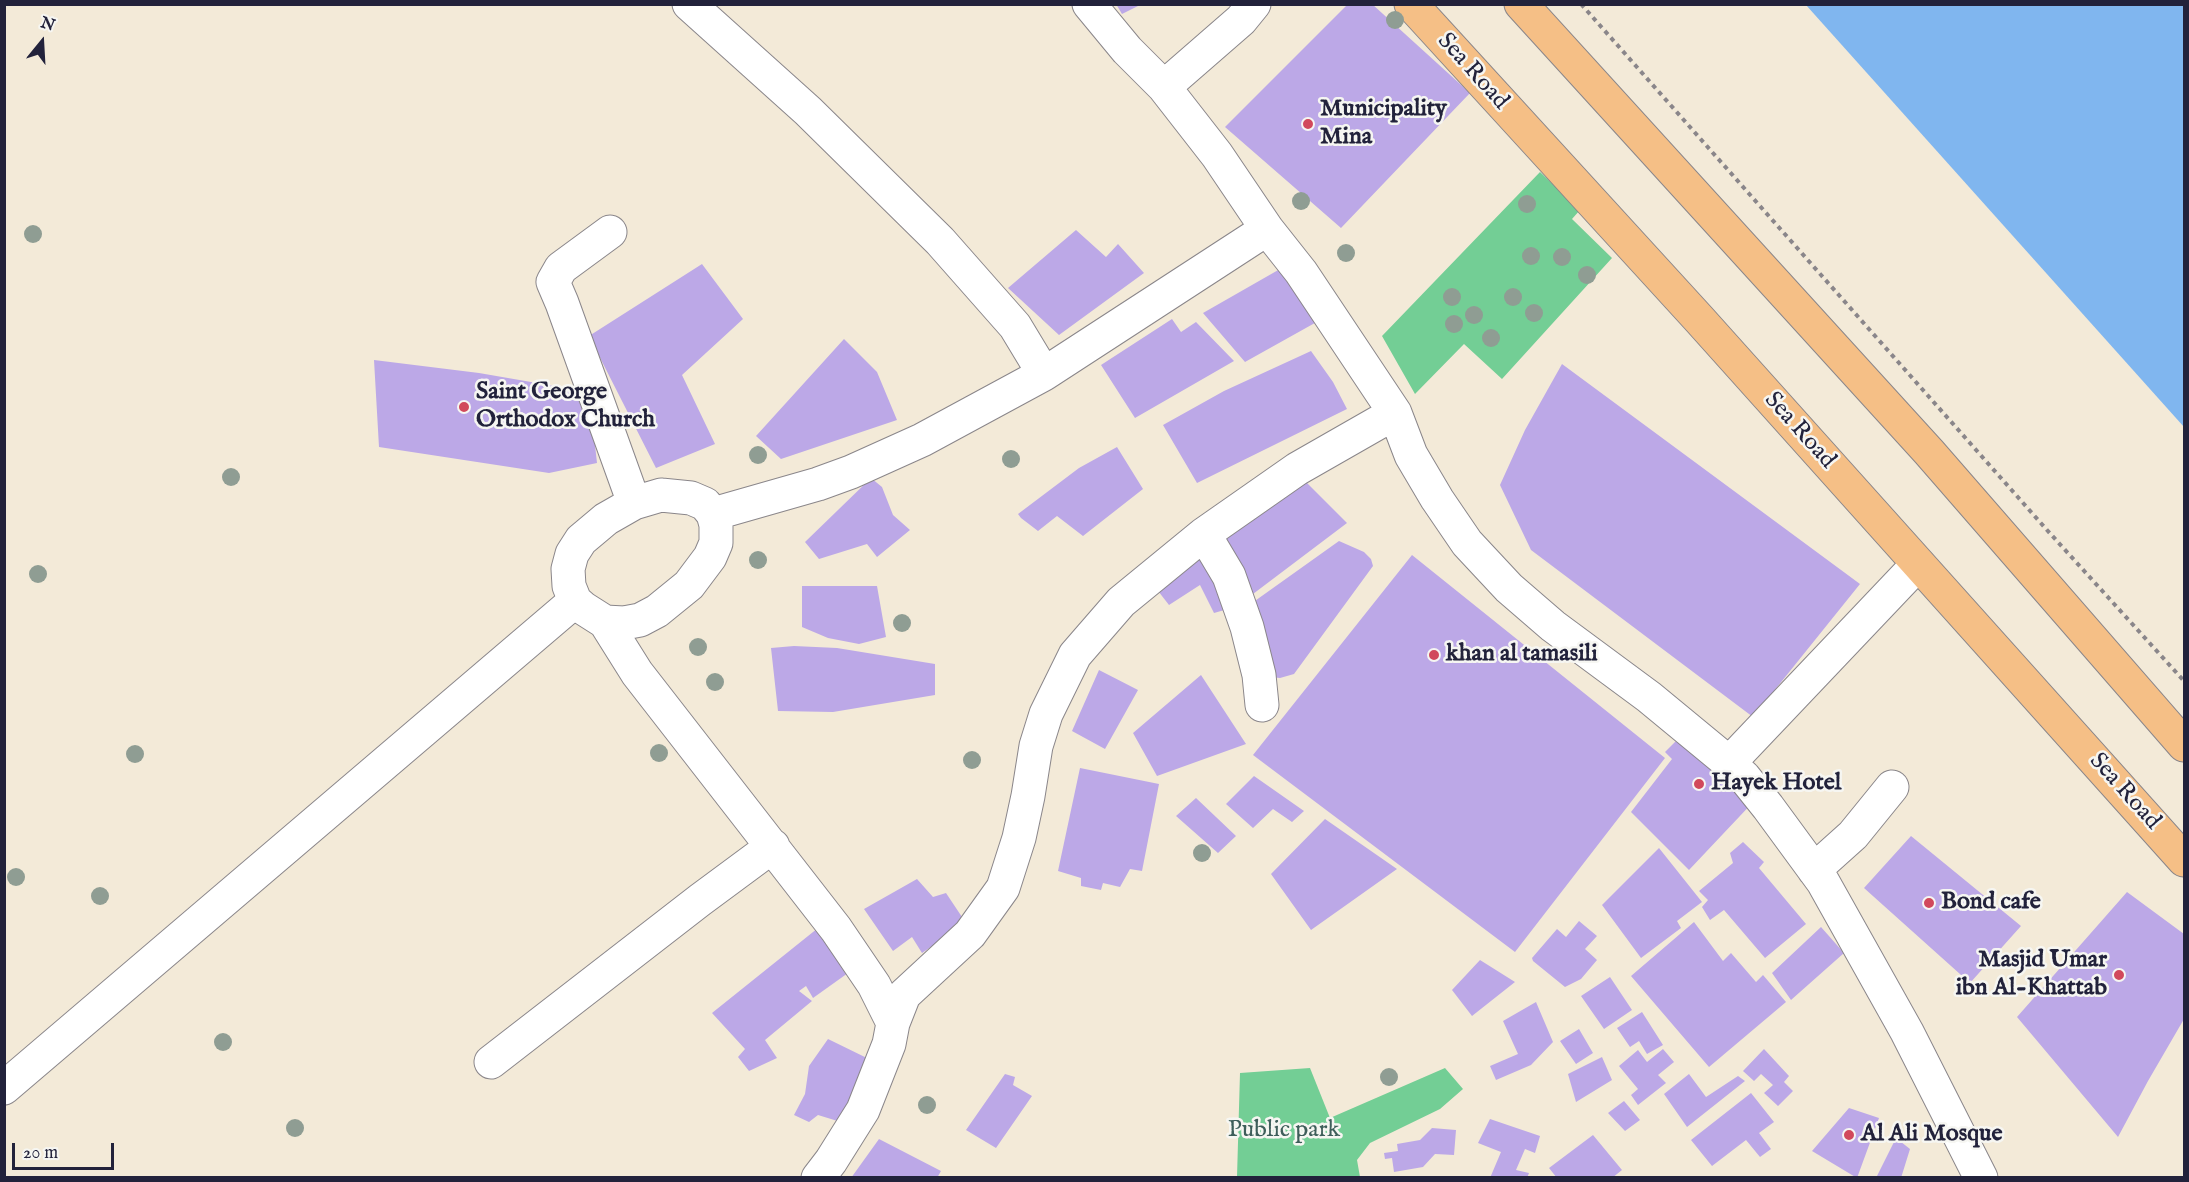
<!DOCTYPE html>
<html>
<head>
<meta charset="utf-8">
<style>
	body { margin:0 }
	#map { position:relative; width:2189px; height:1182px; overflow:hidden; background:#f3ead8; font-family:"IM FELL English",serif }
	canvas { display:block }
	.frame { position:absolute; inset:0; border:6px solid #22223b; pointer-events:none }
	.north { position:absolute; left:12px; top:12px; width:60px; height:60px; -webkit-text-stroke:4px #f6f6f2; paint-order:stroke; rotate:18deg; font-size:16px; font-weight:700; line-height:24px; text-align:center; color:#22223b }
	.north::after { content:''; display:block; margin:auto; width:21px; height:27px; background:#22223b; clip-path:polygon(50% 0,100% 100%,50% 72%,0 100%) }
	.scale { position:absolute; left:12px; top:1143px; width:102px; height:27px; box-sizing:border-box; border:3px solid #22223b; border-top:0; padding-left:8px; font-size:18px; line-height:21px; white-space:nowrap; color:#22223b; -webkit-text-stroke:4px #f6f6f2; paint-order:stroke }
</style>
</head>
<body>
<div id="map">
<canvas width="2189" height="1182"></canvas>
<div class="frame"></div>
<div class="north">N</div>
<div class="scale">20 m</div>
</div>
<script>
const g = document.querySelector('canvas').getContext('2d');
g.lineJoin = 'round';
function fill(path, color) {
  g.fillStyle = color;
  g.fill(path, 'evenodd');
}
function shape(rows) {
  const path = new Path2D();
  for (const r of rows) {
    path.moveTo(r[0], r[1]);
    for (let i = 2; i < r.length; i += 2) path.lineTo(r[i], r[i + 1]);
  }
  return path;
}
function strokePath(path, color, width, dash) {
  g.strokeStyle = color;
  g.lineWidth = width;
  g.lineCap = dash ? 'butt' : 'round';
  g.setLineDash(dash || []);
  g.stroke(path);
}
function label(font, color, halo, rows, align = 'center') {
  g.font = font + ' "IM FELL English",serif';
  g.lineWidth = 5;
  g.setLineDash([]);
  g.textBaseline = 'middle';
  g.strokeStyle = halo;
  g.fillStyle = color;
  for (const [text, x, y, turn = 0] of rows) {
    g.save();
    g.translate(x, y);
    g.rotate((+turn || 0) * Math.PI / 180);
    g.textAlign = isNaN(turn) ? turn : align;
    if (halo) g.strokeText(text, 0, 0);
    g.fillText(text, 0, 0);
    g.restore();
  }
}
const green = shape([
	[1540,172,1580,210,1572,219,1612,258,1502,379,1464,344,1415,394,1382,336],
	[1310,1068,1330,1118,1445,1068,1463,1089,1440,1109,1370,1143,1357,1160,1360,1177,1237,1177,1240,1073]
]);
const water = shape([
	[1806,5,2184,5,2184,427]
]);
const building = shape([
	[1116,4,1142,4,1122,14],
	[1348,4,1372,4,1470,93,1341,228,1225,127],
	[1076,230,1106,257,1118,244,1144,273,1059,335,1008,288],
	[702,264,743,319,682,375,715,444,656,468,589,336],
	[1280,269,1322,319,1245,362,1203,313],
	[1172,319,1181,332,1196,322,1234,361,1135,418,1101,365],
	[844,339,877,372,897,420,781,459,756,436],
	[1311,351,1333,382,1347,409,1197,483,1163,425,1224,391],
	[374,360,479,373,589,392,597,463,549,473,379,447],
	[1562,364,1860,584,1753,717,1531,550,1500,485,1525,430],
	[1117,447,1143,489,1083,536,1057,516,1038,531,1021,518,1018,514,1079,468],
	[871,478,882,487,893,515,910,530,877,557,867,544,819,559,805,542],
	[1305,481,1347,523,1253,594,1225,538],
	[1339,541,1364,552,1371,559,1373,566,1294,674,1280,678,1270,677,1245,608],
	[1199,554,1228,609,1214,613,1200,585,1169,605,1155,587],
	[1412,555,1665,758,1515,952,1253,755],
	[802,586,877,586,886,637,859,644,828,638,802,627],
	[794,646,837,648,935,664,935,695,833,712,778,711,771,648],
	[1099,670,1138,690,1105,749,1072,731],
	[1201,675,1246,744,1157,776,1133,733],
	[1682,735,1756,799,1689,870,1631,812,1672,759,1665,752],
	[1080,768,1159,784,1142,871,1130,869,1120,887,1103,883,1101,890,1081,886,1081,878,1058,871],
	[1254,776,1304,811,1292,822,1273,809,1253,828,1226,804],
	[1196,798,1236,836,1218,853,1176,816],
	[1325,819,1397,869,1311,930,1271,874],
	[1911,836,2021,926,1970,983,1864,888],
	[1743,842,1764,862,1759,868,1806,924,1765,958,1724,910,1710,920,1702,907,1708,900,1699,891,1733,863,1730,853],
	[1659,848,1702,902,1677,921,1681,928,1641,958,1602,905],
	[917,879,933,897,946,893,966,923,922,953,912,937,893,951,864,909],
	[2127,892,2184,934,2184,1019,2148,1081,2118,1137,2017,1017],
	[1579,921,1597,936,1585,949,1597,960,1581,979,1565,987,1533,961,1532,958,1557,929,1566,937],
	[1694,922,1723,961,1731,953,1756,982,1763,975,1786,1002,1709,1067,1631,976],
	[1821,927,1844,953,1791,1000,1772,973],
	[818,928,848,973,813,998,806,986,799,991,812,1001,765,1040,777,1058,749,1071,738,1057,745,1049,712,1013],
	[1480,960,1515,982,1472,1016,1452,990],
	[1610,977,1632,1010,1604,1029,1581,996],
	[1536,1002,1553,1042,1531,1065,1496,1080,1490,1066,1518,1054,1503,1021],
	[1642,1012,1663,1045,1647,1054,1639,1041,1630,1047,1617,1028],
	[1579,1029,1593,1053,1576,1064,1560,1041],
	[828,1039,873,1061,844,1123,818,1115,809,1122,794,1115,805,1094,809,1066],
	[1663,1049,1674,1062,1658,1075,1666,1083,1638,1105,1631,1095,1638,1089,1619,1066,1638,1050,1647,1062],
	[1764,1049,1789,1076,1784,1082,1793,1091,1778,1106,1764,1093,1773,1085,1761,1074,1754,1081,1743,1071],
	[1602,1057,1612,1080,1576,1102,1568,1074],
	[1005,1074,1015,1077,1013,1085,1032,1096,996,1148,966,1130],
	[1689,1074,1706,1097,1738,1076,1745,1081,1687,1127,1664,1094],
	[1751,1093,1774,1122,1759,1133,1771,1149,1760,1157,1746,1140,1712,1166,1691,1140],
	[1624,1101,1640,1120,1625,1131,1608,1113],
	[1849,1108,1879,1118,1857,1178,1812,1151],
	[1490,1119,1540,1136,1535,1153,1525,1149,1516,1170,1529,1173,1527,1178,1490,1178,1501,1152,1478,1143],
	[1432,1128,1456,1130,1454,1155,1435,1154,1423,1167,1394,1172,1392,1158,1385,1159,1384,1153,1398,1151,1397,1144,1420,1140],
	[1593,1135,1622,1170,1612,1178,1557,1178,1549,1168],
	[1896,1138,1910,1149,1901,1178,1876,1178],
	[879,1139,941,1171,937,1178,851,1178]
]);
const path = shape([
	[1581,4,2047,530,2184,681]
]);
const minor = shape([
	[689,4,808,111,940,241,1015,326,1044,374],
	[1089,4,1127,50,1164,87],
	[1254,4,1241,20,1164,87,1217,155,1267,229,1301,272,1395,413,1411,455,1437,499,1467,543,1509,588,1553,626,1649,697,1729,763,1744,777,1768,807,1823,882,1907,1032,1981,1178],
	[610,232,561,268,553,282,562,303,634,503],
	[661,495,691,498,705,504,713,514,716,525,716,543,710,557,689,585,657,611,640,620,624,623,605,622,583,608,575,601,569,586,568,569,572,554,581,540,606,519,634,503,661,495],
	[713,514,818,484,851,472,922,440,1044,374,1267,229],
	[1204,534,1229,576,1247,627,1259,675,1262,705],
	[605,622,637,673,836,929,874,985,893,1023],
	[1729,763,1918,564],
	[1814,870,1853,835,1892,787],
	[491,1062,700,900,773,846],
	[4,1088,575,601],
	[818,1178,831,1161,863,1110,889,1044,893,1023,904,995,970,934,1003,888,1019,838,1028,796,1036,746,1046,714,1075,655,1121,602,1204,534,1297,469,1395,413]
]);
const highway = shape([
	[1411,4,1699,319,2184,860],
	[1521,4,1929,452,2184,745]
]);
const trees = [
	[1395,20],
	[1301,201],
	[1527,204],
	[33,234],
	[1346,253],
	[1531,256],
	[1562,257],
	[1587,275],
	[1452,297],
	[1513,297],
	[1534,313],
	[1474,315],
	[1454,324],
	[1491,338],
	[758,455],
	[1011,459],
	[231,477],
	[758,560],
	[38,574],
	[902,623],
	[698,647],
	[715,682],
	[659,753],
	[135,754],
	[972,760],
	[1202,853],
	[16,877],
	[100,896],
	[223,1042],
	[1389,1077],
	[927,1105],
	[295,1128]
];
const markers = [
	[1308,124,6,"#d1495b"],
	[464,407,6,"#d1495b"],
	[1434,655,6,"#d1495b"],
	[1699,784,6,"#d1495b"],
	[1929,903,6,"#d1495b"],
	[2119,975,6,"#d1495b"],
	[1849,1135,6,"#d1495b"]
];
const streetNames = [
	["Sea Road",1472,72,48],
	["Sea Road",1799,431,48],
	["Sea Road",2124,792,48]
];
const poiNames = [
	["Municipality",1320,110],
	["Mina",1320,138],
	["Saint George",476,393],
	["Orthodox Church",476,421],
	["khan al tamasili",1446,655],
	["Hayek Hotel",1711,784],
	["Bond cafe",1941,903],
	["Masjid Umar",2107,961,"right"],
	["ibn Al-Khattab",2107,989,"right"],
	["Al Ali Mosque",1861,1135]
];
const parkNames = [
	["Public park",1284,1131]
];
fill(green, '#73ce95');
fill(water, '#80b6ef');
fill(building, '#bca8e7');
strokePath(minor, '#8a868a', 35);
strokePath(highway, '#8a868a', 35);
strokePath(path, '#8a868a', 4, [4.5, 4.5]);
strokePath(minor, '#fff', 33);
strokePath(highway, '#f5bf86', 33);
g.fillStyle = '#8f9d93';
for (const [x, y] of trees) {
  g.beginPath();
  g.arc(x, y, 9, 0, 2 * Math.PI);
  g.fill();
}
for (const [x, y, r, color] of markers) {
  const dot = new Path2D();
  dot.arc(x, y, r, 0, 2 * Math.PI);
  g.fillStyle = color;
  g.fill(dot);
  strokePath(dot, '#f6f6f2', 2);
}
label('24px', '#22223b', '#f6f6f2', streetNames);
label('bold 24px', '#22223b', '#f6f6f2', poiNames, 'left');
label('24px', '#3e5e5a', '#f6f6f2', parkNames);
</script>
</body>
</html>
